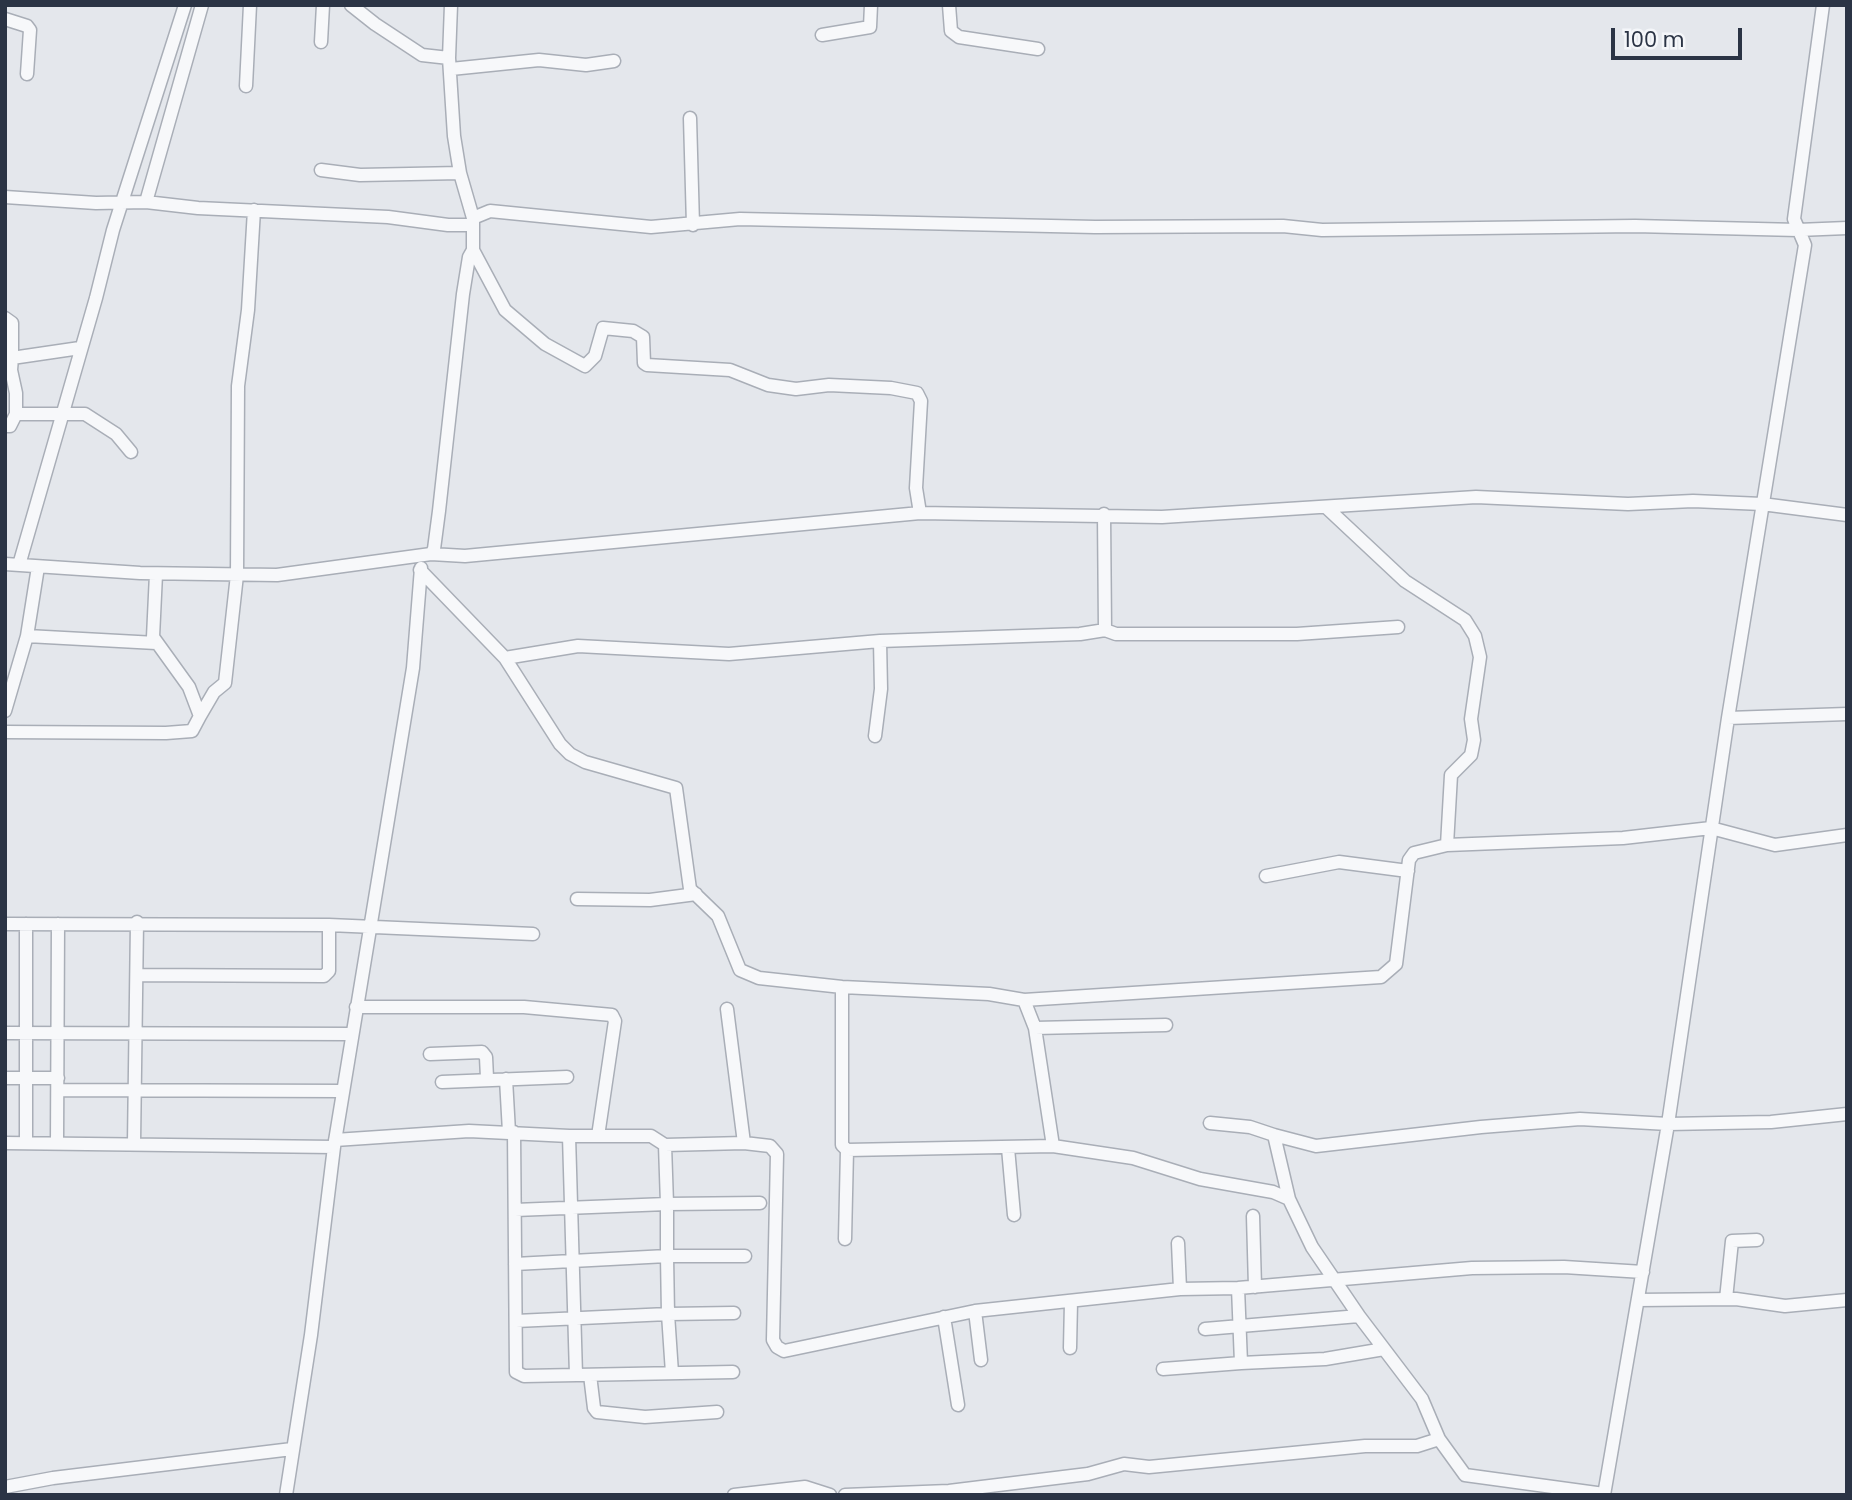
<!DOCTYPE html>
<html>
<head>
<meta charset="utf-8">
<style>
	body { margin:0 }
	#map { position:relative; width:1852px; height:1500px; overflow:hidden; background:#e4e7ec; font-family:Poppins,sans-serif }
	canvas { display:block }
	.frame { position:absolute; inset:0; border:7px solid #2b3445; pointer-events:none }
	.scale { position:absolute; left:1611px; top:28px; width:131px; height:32px; box-sizing:border-box; border:4px solid #2b3445; border-top:0; padding-left:9px; font-size:21px; line-height:24px; white-space:nowrap; color:#2b3445; -webkit-text-stroke:5px #f4f6f9; paint-order:stroke }
</style>
</head>
<body>
<div id="map">
<canvas width="1852" height="1500"></canvas>
<div class="frame"></div>
<div class="scale">100 m</div>
</div>
<script>
const g = document.querySelector('canvas').getContext('2d');
g.lineJoin = 'round';
function shape(rows) {
  const path = new Path2D();
  for (const r of rows) {
    path.moveTo(r[0], r[1]);
    for (let i = 2; i < r.length; i += 2) path.lineTo(r[i], r[i + 1]);
  }
  return path;
}
function strokePath(path, color, width, dash) {
  g.strokeStyle = color;
  g.lineWidth = width;
  g.lineCap = dash ? 'butt' : 'round';
  g.setLineDash(dash || []);
  g.stroke(path);
}
const minor = shape([
	[351,5,375,24,422,55,449,58],
	[949,5,951,31,959,37,1038,49],
	[5,19,27,26,30,30,27,74],
	[822,35,870,27,871,5],
	[321,42,323,5],
	[451,69,539,60,586,65,614,61],
	[246,86,250,5],
	[690,118,693,225],
	[321,170,360,175,460,173],
	[5,197,96,203,146,202,198,208,388,217,448,225,473,225],
	[146,202,202,5],
	[473,218,490,211,651,227,740,219,1095,227,1283,226,1322,230,1635,226,1798,230,1847,228],
	[473,250,505,310,545,344,585,366,595,356,603,328,633,331,643,337,644,363,647,365,730,370,768,385,796,389,829,385,891,388,917,393,921,401,916,488,920,513],
	[5,318,12,323,12,358],
	[16,414,16,393,11,370,12,358,80,348],
	[5,426,10,426,16,414,85,414,116,434,131,452],
	[1327,508,1405,581,1465,620,1475,636,1480,657,1471,719,1474,740,1471,755,1451,775,1447,845],
	[1104,514,1105,630,1116,634,1297,634,1398,627],
	[431,554,434,549,439,511,463,294,469,257,473,250,473,218,460,173,454,136,449,58,451,5],
	[5,564,140,573,277,575,431,554,465,556,920,513,1162,517,1476,497,1628,504,1693,501,1762,504,1847,515],
	[19,565,96,298,113,230,185,5],
	[420,570,505,658,560,744,570,754,585,762,676,788,690,889,718,916,740,970,759,978,842,987,989,994,1024,1000,1035,1028,1053,1146,1133,1158,1200,1179,1273,1192,1289,1199,1312,1247,1359,1316,1422,1399,1439,1439,1465,1475,1604,1494],
	[156,574,153,637,189,687,200,716,214,692,225,683,237,575,238,386,248,310,254,210],
	[27,636,156,643],
	[505,658,578,646,729,654,880,641,1080,634,1105,630],
	[5,711,27,636,38,567],
	[1728,718,1847,714],
	[5,732,166,733,192,731,200,716],
	[875,736,881,689,880,641],
	[1266,876,1339,862,1408,871],
	[577,899,650,900,696,894],
	[5,924,329,925,533,934],
	[26,924,26,1143],
	[137,975,324,976,329,971,329,925],
	[842,987,842,1145,847,1150,845,1239],
	[1024,1000,1381,977,1396,964,1409,860,1414,853,1447,845,1623,838,1711,828,1775,845,1847,835],
	[356,1007,524,1007,612,1015,615,1021,598,1136],
	[727,1009,744,1143],
	[1035,1028,1166,1025],
	[5,1033,352,1034],
	[430,1054,482,1052,486,1057,487,1078],
	[5,1078,58,1078],
	[506,1079,509,1132],
	[442,1082,567,1077],
	[58,1090,343,1091],
	[1210,1123,1250,1127,1274,1135],
	[514,1132,516,1372,524,1376,733,1372],
	[569,1136,576,1375],
	[335,1140,469,1131,569,1136,651,1136,665,1145,667,1204,760,1203],
	[5,1143,334,1147],
	[57,1143,58,924],
	[134,1143,137,922],
	[665,1145,744,1143,770,1146,777,1154,773,1340,777,1347,784,1351,975,1311,1180,1289,1238,1288,1472,1268,1564,1267,1643,1272],
	[1008,1148,1014,1215],
	[847,1150,1053,1146],
	[1289,1199,1274,1135,1316,1146,1481,1127,1580,1119,1668,1124,1771,1122,1847,1114],
	[515,1210,667,1204,667,1256,745,1256],
	[1253,1216,1255,1287],
	[1178,1243,1180,1289],
	[515,1264,667,1256,668,1314,734,1313],
	[1238,1288,1241,1363,1325,1359,1384,1349],
	[1726,1299,1732,1241,1757,1240],
	[1638,1300,1736,1299,1785,1306,1847,1300],
	[975,1311,981,1360],
	[944,1317,958,1405],
	[516,1321,668,1314,672,1373],
	[1205,1329,1359,1316],
	[1070,1348,1071,1302],
	[1163,1369,1241,1363],
	[590,1375,594,1408,597,1412,645,1417,717,1412],
	[5,1487,53,1478,292,1449],
	[286,1495,311,1335,334,1147,413,668,421,568],
	[734,1495,805,1487,830,1495],
	[845,1495,949,1491,1088,1474,1124,1464,1149,1467,1365,1446,1417,1446,1439,1439],
	[1604,1495,1668,1124,1728,718,1805,245,1794,219,1823,5]
]);
strokePath(minor, '#a9aeb7', 15);
strokePath(minor, '#f7f8fa', 12);
</script>
</body>
</html>
